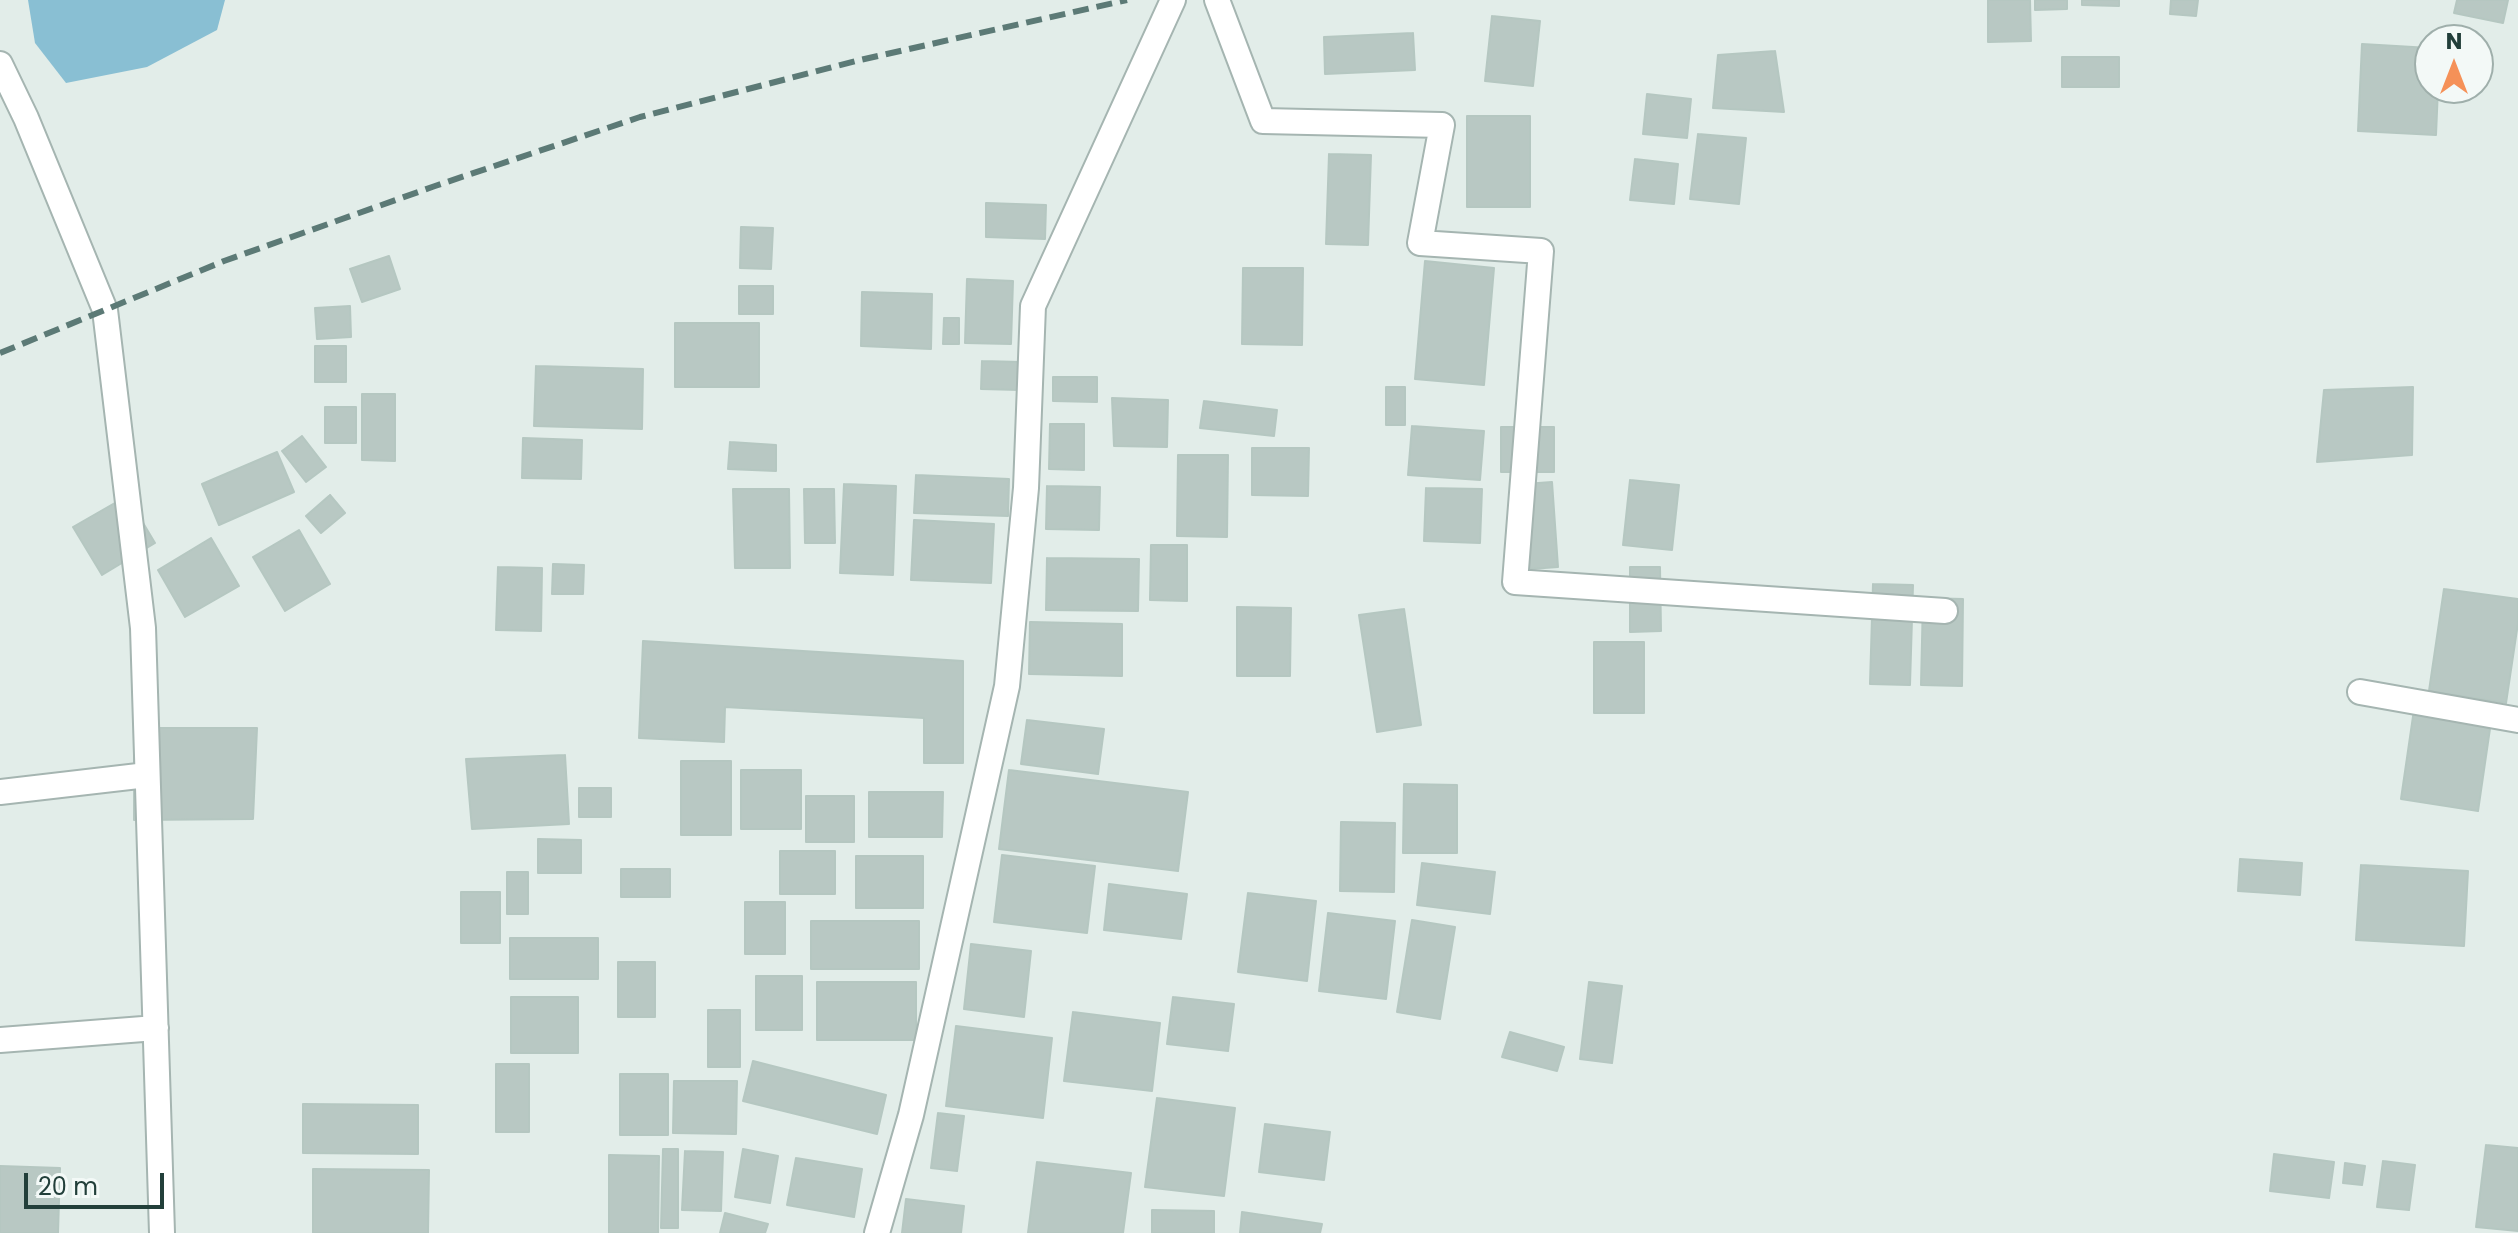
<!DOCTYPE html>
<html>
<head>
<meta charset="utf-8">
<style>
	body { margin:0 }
	#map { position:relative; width:2518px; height:1233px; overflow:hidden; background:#e2ede9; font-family:Poppins,sans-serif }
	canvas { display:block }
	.north { position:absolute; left:2414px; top:24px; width:80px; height:80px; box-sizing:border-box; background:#f3f9f7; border:2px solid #9fafab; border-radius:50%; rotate:0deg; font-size:22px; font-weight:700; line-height:32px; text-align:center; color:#223f3a }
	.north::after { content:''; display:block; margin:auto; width:28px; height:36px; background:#f59158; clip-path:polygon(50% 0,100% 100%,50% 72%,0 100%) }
	.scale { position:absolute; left:24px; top:1173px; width:140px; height:36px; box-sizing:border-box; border:4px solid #223f3a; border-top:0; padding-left:10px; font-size:24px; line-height:28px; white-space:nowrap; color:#223f3a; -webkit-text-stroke:6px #f3f9f7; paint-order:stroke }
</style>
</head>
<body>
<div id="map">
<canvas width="2518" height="1233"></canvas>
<div class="north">N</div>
<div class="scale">20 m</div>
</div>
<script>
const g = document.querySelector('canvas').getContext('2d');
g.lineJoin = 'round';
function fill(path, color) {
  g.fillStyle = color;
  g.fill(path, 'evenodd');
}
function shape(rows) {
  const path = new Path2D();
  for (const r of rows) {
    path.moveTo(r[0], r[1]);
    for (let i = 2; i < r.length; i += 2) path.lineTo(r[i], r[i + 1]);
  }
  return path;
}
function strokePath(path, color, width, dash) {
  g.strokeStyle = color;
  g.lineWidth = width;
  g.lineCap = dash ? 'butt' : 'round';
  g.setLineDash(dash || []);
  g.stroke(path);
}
const water = shape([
	[28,0,225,0,217,30,147,67,66,83,35,43]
]);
const building = shape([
	[1988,0,2030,0,2031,41,1988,42,1988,0],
	[2035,0,2067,0,2067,9,2035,10,2035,0],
	[2082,0,2119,0,2119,6,2082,5,2082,0],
	[2171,0,2198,0,2196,16,2170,14,2171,0],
	[2457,0,2508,0,2503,23,2454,13,2457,0],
	[1492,16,1540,21,1533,86,1485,81,1492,16],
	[1413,33,1415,70,1325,74,1324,37,1413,33],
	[2362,44,2430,48,2430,88,2438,88,2436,135,2358,131,2362,44],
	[1775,51,1784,112,1713,108,1718,55,1775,51],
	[2062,57,2119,57,2119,87,2062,87,2062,57],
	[1647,94,1691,99,1687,138,1643,134,1647,94],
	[1467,116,1530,116,1530,207,1467,207,1467,116],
	[1698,134,1746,138,1739,204,1690,199,1698,134],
	[1329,154,1371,155,1368,245,1326,244,1329,154],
	[1635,159,1678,164,1674,204,1630,200,1635,159],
	[986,203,1046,205,1045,239,986,237,986,203],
	[741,227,773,228,771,269,740,268,741,227],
	[389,256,400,289,362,302,350,269,389,256],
	[1425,261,1494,268,1484,385,1415,379,1425,261],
	[1243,268,1303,268,1302,345,1242,344,1243,268],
	[967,279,1013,281,1011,344,965,343,967,279],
	[739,286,773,286,773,314,739,314,739,286],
	[862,292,932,294,931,349,861,346,862,292],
	[350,306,351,337,317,339,315,308,350,306],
	[944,318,959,318,959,344,943,344,944,318],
	[675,323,759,323,759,387,675,387,675,323],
	[315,346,346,346,346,382,315,382,315,346],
	[982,361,1021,362,1020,390,981,389,982,361],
	[536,366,643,369,642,429,534,426,536,366],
	[1053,377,1097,377,1097,402,1053,401,1053,377],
	[1386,387,1405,387,1405,425,1386,425,1386,387],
	[2413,387,2412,455,2317,462,2324,390,2413,387],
	[362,394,395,394,395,461,362,460,362,394],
	[1112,398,1168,400,1167,447,1114,446,1112,398],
	[1204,401,1277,410,1274,436,1200,428,1204,401],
	[325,407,356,407,356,443,325,443,325,407],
	[1050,424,1084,424,1084,470,1049,469,1050,424],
	[1412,426,1484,431,1480,480,1408,475,1412,426],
	[1501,427,1554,427,1554,472,1501,472,1501,427],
	[302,436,326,467,306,482,282,451,302,436],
	[523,438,582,440,581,479,522,478,523,438],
	[730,442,776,445,776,471,728,469,730,442],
	[1252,448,1309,448,1308,496,1252,495,1252,448],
	[277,452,294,492,219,525,202,484,277,452],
	[1178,455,1228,455,1227,537,1177,536,1178,455],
	[916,475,1009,479,1008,516,914,513,916,475],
	[1630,480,1679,485,1672,550,1623,545,1630,480],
	[1552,482,1558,567,1517,570,1511,485,1552,482],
	[844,484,896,486,893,575,840,573,844,484],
	[1047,486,1100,487,1099,530,1046,529,1047,486],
	[1426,488,1482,489,1480,543,1424,541,1426,488],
	[733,489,789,489,790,568,735,568,733,489],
	[804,489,834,489,835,543,805,543,804,489],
	[330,495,345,513,321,533,306,516,330,495],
	[127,496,155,543,102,575,73,527,127,496],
	[914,520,994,524,991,583,911,580,914,520],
	[299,530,330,584,285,611,253,557,299,530],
	[211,538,239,586,185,617,158,570,211,538],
	[1151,545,1187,545,1187,601,1150,600,1151,545],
	[1047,558,1139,559,1138,611,1046,610,1047,558],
	[553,564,584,565,583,594,552,594,553,564],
	[498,567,542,568,541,631,496,630,498,567],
	[1630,567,1660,567,1661,631,1630,632,1630,567],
	[1873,584,1913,585,1910,685,1870,684,1873,584],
	[2444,589,2518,599,2518,623,2506,703,2429,691,2444,589],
	[1923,598,1963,599,1962,686,1921,685,1923,598],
	[1237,607,1291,608,1290,676,1237,676,1237,607],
	[1404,609,1421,725,1377,732,1359,615,1404,609],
	[1030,622,1122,624,1122,676,1029,674,1030,622],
	[643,641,963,661,963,763,924,763,924,718,725,707,724,742,639,738,643,641],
	[1594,642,1644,642,1644,713,1594,713,1594,642],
	[2416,696,2493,708,2478,811,2401,799,2416,696],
	[1027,720,1104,729,1098,774,1021,764,1027,720],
	[134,728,257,728,253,819,134,820,134,728],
	[565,755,569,824,472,829,466,759,565,755],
	[681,761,731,761,731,835,681,835,681,761],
	[741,770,801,770,801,829,741,829,741,770],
	[1009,770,1188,792,1178,871,999,849,1009,770],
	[1404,784,1457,785,1457,853,1403,853,1404,784],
	[579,788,611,788,611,817,579,817,579,788],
	[869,792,943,792,942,837,869,837,869,792],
	[806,796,854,796,854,842,806,842,806,796],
	[1341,822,1395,823,1394,892,1340,891,1341,822],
	[538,839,581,840,581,873,538,873,538,839],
	[780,851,835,851,835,894,780,894,780,851],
	[1002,855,1095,866,1087,933,994,922,1002,855],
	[856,856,923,856,923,908,856,908,856,856],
	[2240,859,2302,863,2300,895,2238,891,2240,859],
	[1422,863,1495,872,1490,914,1417,905,1422,863],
	[2361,865,2468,871,2464,946,2356,940,2361,865],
	[621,869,670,869,670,897,621,897,621,869],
	[507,872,528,872,528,914,507,914,507,872],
	[1109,884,1187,894,1181,939,1104,930,1109,884],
	[461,892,500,892,500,943,461,943,461,892],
	[1248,893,1316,901,1307,981,1238,972,1248,893],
	[745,902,785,902,785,954,745,954,745,902],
	[1328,913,1395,921,1386,999,1319,991,1328,913],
	[1412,920,1455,927,1440,1019,1397,1012,1412,920],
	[811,921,919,921,919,969,811,969,811,921],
	[510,938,598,938,598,979,510,979,510,938],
	[971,944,1031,951,1024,1017,964,1009,971,944],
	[618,962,655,962,655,1017,618,1017,618,962],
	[756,976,802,976,802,1030,756,1030,756,976],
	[817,982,916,982,916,1040,817,1040,817,982],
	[1589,982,1622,986,1612,1063,1580,1059,1589,982],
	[511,997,578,997,578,1053,511,1053,511,997],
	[1173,997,1234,1004,1228,1051,1167,1044,1173,997],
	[708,1010,740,1010,740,1067,708,1067,708,1010],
	[1073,1012,1160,1023,1152,1091,1064,1081,1073,1012],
	[956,1026,1052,1038,1043,1118,946,1106,956,1026],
	[1510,1032,1564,1047,1557,1071,1502,1057,1510,1032],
	[753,1061,886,1095,877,1134,743,1101,753,1061],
	[496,1064,529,1064,529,1132,496,1132,496,1064],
	[620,1074,668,1074,668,1135,620,1135,620,1074],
	[674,1081,737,1081,736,1134,673,1133,674,1081],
	[1157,1098,1235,1108,1224,1196,1145,1187,1157,1098],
	[303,1104,418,1105,418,1154,303,1153,303,1104],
	[938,1113,964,1116,957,1171,931,1168,938,1113],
	[1265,1124,1330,1132,1324,1180,1259,1172,1265,1124],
	[2486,1145,2518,1148,2518,1231,2476,1227,2486,1145],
	[663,1149,678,1149,678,1228,661,1228,663,1149],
	[743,1149,778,1156,770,1203,735,1197,743,1149],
	[685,1151,723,1152,721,1211,682,1210,685,1151],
	[2274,1154,2334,1162,2329,1198,2270,1191,2274,1154],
	[609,1155,659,1156,658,1233,609,1233,609,1155],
	[796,1158,862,1169,854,1217,787,1205,796,1158],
	[2383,1161,2415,1165,2409,1210,2377,1207,2383,1161],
	[1037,1162,1131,1173,1123,1233,1028,1233,1037,1162],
	[2345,1163,2365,1166,2362,1185,2343,1183,2345,1163],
	[0,1166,60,1168,58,1233,0,1233,0,1166],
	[313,1169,429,1170,428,1233,313,1233,313,1169],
	[906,1199,964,1206,961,1233,902,1233,906,1199],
	[1152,1210,1214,1211,1214,1233,1152,1233,1152,1210],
	[1242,1212,1322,1224,1320,1233,1240,1233,1242,1212],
	[725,1213,768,1224,765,1233,720,1233,725,1213]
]);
const minor = shape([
	[1217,0,1263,121,1442,125,1420,243,1541,251,1515,582,1945,611],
	[0,64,26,118,105,310,143,628,162,1233],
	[2360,692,2518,720],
	[0,792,147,775],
	[0,1040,156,1028],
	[877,1233,911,1115,1007,686,1026,488,1033,306,1173,0]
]);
const rail = shape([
	[0,353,224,261,435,186,640,117,860,60,1127,0]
]);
fill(water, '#89bfd3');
fill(building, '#b8c8c3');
strokePath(building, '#b5c7c1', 2);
strokePath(minor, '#a5b5b1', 28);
strokePath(minor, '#fff', 24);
strokePath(rail, '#5c7a76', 6, [16, 8]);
</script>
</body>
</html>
